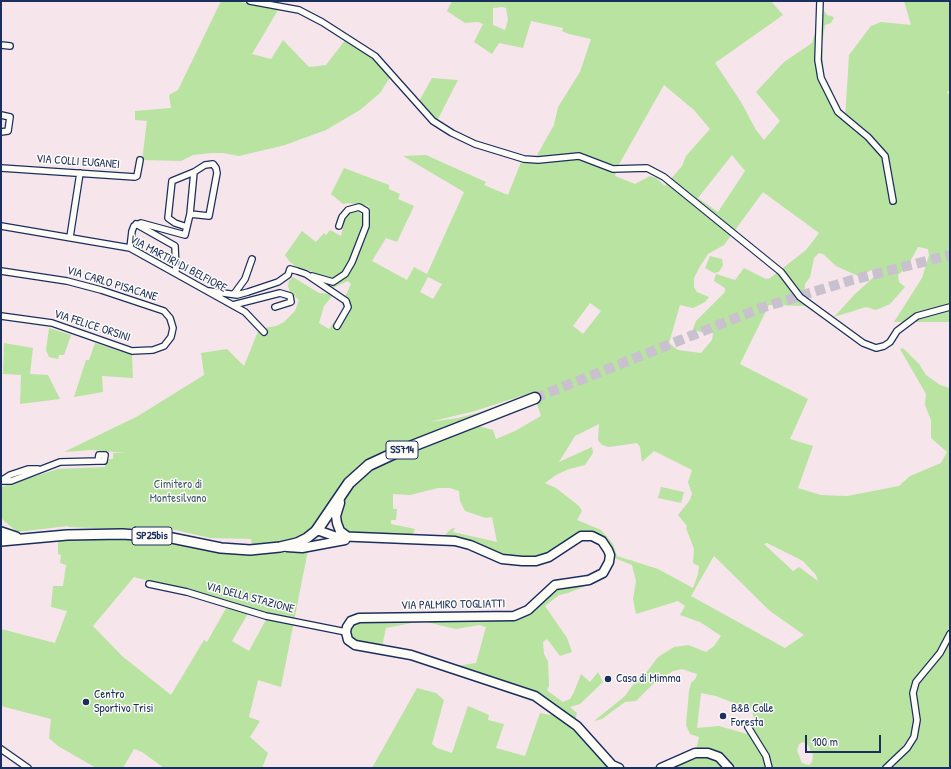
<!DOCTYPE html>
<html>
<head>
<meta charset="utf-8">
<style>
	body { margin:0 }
	#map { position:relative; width:951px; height:769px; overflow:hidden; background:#f6e5ea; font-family:"Patrick Hand",sans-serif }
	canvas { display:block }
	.frame { position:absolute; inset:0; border:2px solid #1b2f5e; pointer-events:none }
	.scale { position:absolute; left:805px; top:735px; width:76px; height:18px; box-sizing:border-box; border:2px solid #1b2f5e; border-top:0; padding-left:5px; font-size:12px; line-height:14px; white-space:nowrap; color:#1b2f5e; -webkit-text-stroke:3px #fdfcf7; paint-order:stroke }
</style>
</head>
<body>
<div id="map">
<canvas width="951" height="769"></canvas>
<div class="frame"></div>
<div class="scale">100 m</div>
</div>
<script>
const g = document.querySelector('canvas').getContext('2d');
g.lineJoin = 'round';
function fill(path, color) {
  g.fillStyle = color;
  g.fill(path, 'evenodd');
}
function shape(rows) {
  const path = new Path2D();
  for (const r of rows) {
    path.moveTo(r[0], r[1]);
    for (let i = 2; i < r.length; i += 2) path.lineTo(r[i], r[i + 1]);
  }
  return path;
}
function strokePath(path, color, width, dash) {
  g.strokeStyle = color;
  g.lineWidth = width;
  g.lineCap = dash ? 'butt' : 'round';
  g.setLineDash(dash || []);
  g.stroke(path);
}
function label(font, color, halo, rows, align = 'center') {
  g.font = font + ' "Patrick Hand",sans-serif';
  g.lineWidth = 3;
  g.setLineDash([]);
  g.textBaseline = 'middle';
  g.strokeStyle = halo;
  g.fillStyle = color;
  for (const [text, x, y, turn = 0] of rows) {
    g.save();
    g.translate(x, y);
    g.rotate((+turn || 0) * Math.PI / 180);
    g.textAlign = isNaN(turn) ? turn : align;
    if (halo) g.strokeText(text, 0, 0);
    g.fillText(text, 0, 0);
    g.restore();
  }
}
const green = shape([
	[221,1,236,1,278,10,252,54,271,59,283,40,309,67,326,65,346,39,374,58,391,76,380,93,360,110,326,130,285,145,239,156,223,153,211,153,193,155,181,161,142,160,147,121,135,120,135,111,171,108,169,95,178,90],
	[452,1,771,1,783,15,715,63,741,102,756,130,764,140,780,121,756,92,784,62,812,43,818,22,818,1,824,1,823,9,827,15,834,17,831,23,825,25,822,46,824,77,831,88,839,109,845,119,849,55,871,26,881,22,911,25,904,1,950,1,950,89,947,92,950,96,950,322,894,322,922,278,929,255,928,249,918,247,907,267,898,275,899,282,905,287,890,304,876,310,866,307,834,317,855,294,875,276,874,269,858,276,836,266,823,254,819,253,814,258,810,277,805,284,804,296,807,306,769,305,740,364,808,399,790,439,813,446,798,488,821,495,847,496,899,486,910,476,941,463,947,452,931,438,931,420,925,405,926,394,900,349,903,348,919,364,926,375,940,385,950,388,950,629,938,654,913,685,911,696,913,721,911,734,900,750,882,768,664,768,696,750,699,737,690,734,686,725,689,691,691,683,696,678,697,674,682,669,673,671,654,683,636,701,625,702,602,719,594,721,625,696,640,675,646,673,658,657,674,647,688,645,706,652,714,646,721,636,700,622,680,615,685,606,678,601,636,614,633,599,636,581,632,565,612,557,604,576,598,581,568,593,559,595,545,606,567,638,572,652,560,656,547,639,543,642,544,654,548,661,549,686,547,690,549,692,563,702,570,699,574,692,581,674,590,682,598,672,603,682,580,704,570,707,577,713,575,721,541,696,450,667,476,663,486,627,479,625,456,629,422,621,386,628,382,647,357,642,352,638,350,630,353,626,360,623,514,617,551,588,606,572,607,544,575,536,552,551,534,558,507,558,441,539,451,529,455,528,453,532,497,542,492,517,486,518,465,511,460,501,459,491,450,488,438,488,410,495,393,494,393,509,397,509,396,520,391,520,391,524,415,529,413,534,350,534,341,528,339,513,346,497,356,483,367,473,384,463,478,426,493,430,496,439,515,431,541,416,533,392,475,411,429,422,458,418,500,407,346,479,313,528,302,535,286,541,252,546,251,539,210,538,176,530,149,527,119,529,69,527,68,526,17,532,1,518,1,487,58,469,105,467,109,459,113,459,113,453,126,453,92,450,64,452,138,416,204,375,201,353,227,349,244,366,259,329,276,326,284,322,295,311,299,300,290,292,288,286,289,281,293,277,319,293,346,295,351,284,348,281,330,289,327,285,335,285,340,282,353,265,369,206,348,203,343,204,331,194,344,168,389,185,389,189,400,194,398,199,414,206,397,242,386,238,372,261,407,280,414,267,427,274,464,192,403,156,426,155,486,182,484,185,508,195,523,157,536,157,554,125,558,107,580,72,591,39,569,34,562,31,563,28,531,21,523,48,499,43,492,54,474,42,483,24,478,22,465,23,447,11],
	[502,7,506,8,508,20,505,30,493,25,493,8],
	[664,85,694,110,710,129,686,156,682,166,665,186,656,178,650,176,635,184,615,176,618,166],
	[732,155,745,171,718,212,698,198],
	[763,192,819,233,806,250,770,278,766,279,744,268,735,280,716,274,714,281,725,288,725,292,696,321,693,329,700,332,713,333,712,340,701,353,678,350,669,343,680,305,693,308,705,302,709,297,697,292,694,287,694,278,699,268,708,254,724,245],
	[428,277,442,284,433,299,420,292],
	[332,296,341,301,344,308,329,329,319,323,324,306],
	[590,303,601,311,583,334,573,326],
	[599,424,598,440,602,445,609,447,637,443,640,447,642,462,654,451,692,470,688,482,692,494,690,500,678,515,687,526,686,528,694,549,693,563,699,566,698,574,693,588,658,569,617,556,613,544,601,530,577,520,582,511,579,506,556,488,545,483,556,475,569,469,585,465,593,453,592,447,559,462,575,436],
	[767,543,803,561,816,575,818,581,799,567,793,571,764,544],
	[714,556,770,611,804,635,785,648,691,596],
	[701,693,716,696,752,710,754,720,747,734,719,726,697,728],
	[803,742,808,745,813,755,812,762,809,765,802,763,797,750,799,744],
	[432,78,458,80,437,121,418,103],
	[357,210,362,215,363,223,346,268,342,273,332,280,327,279,306,269,302,272,289,261,285,255,302,231,316,242,324,233,326,235,330,230,341,236,346,214],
	[710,256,722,259,723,265,719,272,714,273,705,268],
	[49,328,71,335,64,355,59,355,58,359,49,357,46,350],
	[4,343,33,348,30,374,48,375,60,399,20,404,21,375,3,374],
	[95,343,132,355,133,378,102,376,103,392,74,397,86,360,89,360],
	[661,487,684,492,681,503,658,498],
	[87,537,166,539,249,554,308,550,281,687,258,680,249,717,260,721,250,737,268,753,262,768,164,768,142,752,134,749,123,768,96,768,58,746,49,738,51,719,1,706,1,629,55,643,67,611,51,607,53,586,63,586,66,565,60,563,61,555,58,554,58,539],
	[134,577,229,603,207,642,204,640,171,695,122,656,93,626],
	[250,610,268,616,249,651,232,641],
	[950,640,950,768,888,768,914,743,916,737,915,694,917,684],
	[417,688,436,693,444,700,432,744,437,748,452,753,468,706,489,715,488,720,504,724,496,748,525,756,540,713,550,715,553,712,580,731,616,768,372,768]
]);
const highwayTunnel = shape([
	[535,398,761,308,852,280,950,255]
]);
const street = shape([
	[250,1,299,10,322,22,375,56,433,121,452,133,475,144,524,159,538,160,579,156,613,169,647,168,664,177,781,272,800,297,863,343,876,348,884,346,890,342,897,331,917,316,950,307],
	[820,1,818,60,821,78,838,112,868,137,885,156,893,201],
	[1,45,10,46],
	[1,115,10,117,8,131,1,132],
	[1,168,135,177,137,176,140,160],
	[136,224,175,246,176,272],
	[1,226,130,248,245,312,264,332],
	[187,227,175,223,168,218,172,181,194,172],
	[70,237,80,173],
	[130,248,132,231,134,226,141,223,185,235,190,214,194,172,205,165,213,164,216,168,217,173,209,216,190,214],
	[1,271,67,281,101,290,164,311,170,318,173,328,171,337,164,346,153,350,132,351,52,323,1,316],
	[312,276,333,282,345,274,352,262,366,226,366,211,359,207,348,210,342,217,339,226],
	[209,291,237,295,248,292,278,282,288,275,290,269,297,271,306,274,346,301,348,307,337,326],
	[234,294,245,279,252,259],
	[233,305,280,293,290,296,291,302,275,307],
	[1,481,11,481,60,462,98,461,104,461,105,455,99,455,98,461],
	[1,481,10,475,28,469,38,469],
	[149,584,187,592,266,616,346,632],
	[748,727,766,756,769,768],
	[1,749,28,768],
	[886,768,907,748,914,737,917,720,913,693,916,682,940,653,950,634]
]);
const secondary = shape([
	[339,497,340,503,336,516,337,523,340,531,348,537],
	[317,530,334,536,455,541,470,545,502,559,522,561,536,561,549,557,581,536,592,536,602,541,608,550,610,555,609,562,603,573,589,580,555,585,528,610,514,616,359,618,351,621,347,627,346,632,348,640,355,645,411,655,535,696,577,726,612,765,619,768],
	[287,547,302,548,345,540],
	[661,768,695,753,708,753,719,757,729,768]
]);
const primary = shape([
	[1,532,16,537],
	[1,541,67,535,122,534,167,537,221,548,250,550,280,547,297,543,307,538,317,530]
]);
const highway = shape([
	[317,530,349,483,369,465,397,452,535,398]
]);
const markers = [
	[608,679,4,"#1b2f5e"],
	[86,702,4,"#1b2f5e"],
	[723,716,4,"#1b2f5e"]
];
const shields = [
	[402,450,32],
	[152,536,40]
];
const shieldNames = [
	["SS714",402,450],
	["SP25bis",152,536]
];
const streetNames = [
	["VIA COLLI EUGANEI",78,162,4],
	["VIA MARTIRI DI BELFIORE",178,264,28],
	["VIA CARLO PISACANE",112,284,17],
	["VIA FELICE ORSINI",92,326,18],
	["VIA DELLA STAZIONE",250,598,15],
	["VIA PALMIRO TOGLIATTI",453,605,-1]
];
const parkNames = [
	["Cimitero di",178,485],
	["Montesilvano",178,499]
];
const poiNames = [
	["Casa di Mimma",616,679],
	["Centro",94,695],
	["Sportivo Trisi",94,709],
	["B&B Colle",731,709],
	["Foresta",731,723]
];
fill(green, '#b8e3a1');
strokePath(highwayTunnel, '#cac1ce', 10, [10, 5]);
strokePath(street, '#1b2f5e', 8);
strokePath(secondary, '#1b2f5e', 11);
strokePath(primary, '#1b2f5e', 12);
strokePath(highway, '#1b2f5e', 13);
strokePath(street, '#fdfcf7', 5.5);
strokePath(secondary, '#fdfcf7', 8);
strokePath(primary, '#fdfcf7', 9);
strokePath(highway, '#fdfcf7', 10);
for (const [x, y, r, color] of markers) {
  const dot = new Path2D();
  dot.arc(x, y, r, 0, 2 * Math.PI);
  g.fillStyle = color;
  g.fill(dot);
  strokePath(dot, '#fdfcf7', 1.5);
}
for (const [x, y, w] of shields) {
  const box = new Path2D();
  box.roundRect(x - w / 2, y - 9, w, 18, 3);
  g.fillStyle = '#fdfcf7';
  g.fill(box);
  strokePath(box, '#1b2f5e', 1);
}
label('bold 11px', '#1b2f5e', null, shieldNames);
label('12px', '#1b2f5e', '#fdfcf7', streetNames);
label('12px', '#425c6f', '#fdfcf7', parkNames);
label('12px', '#1b2f5e', '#fdfcf7', poiNames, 'left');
</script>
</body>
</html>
